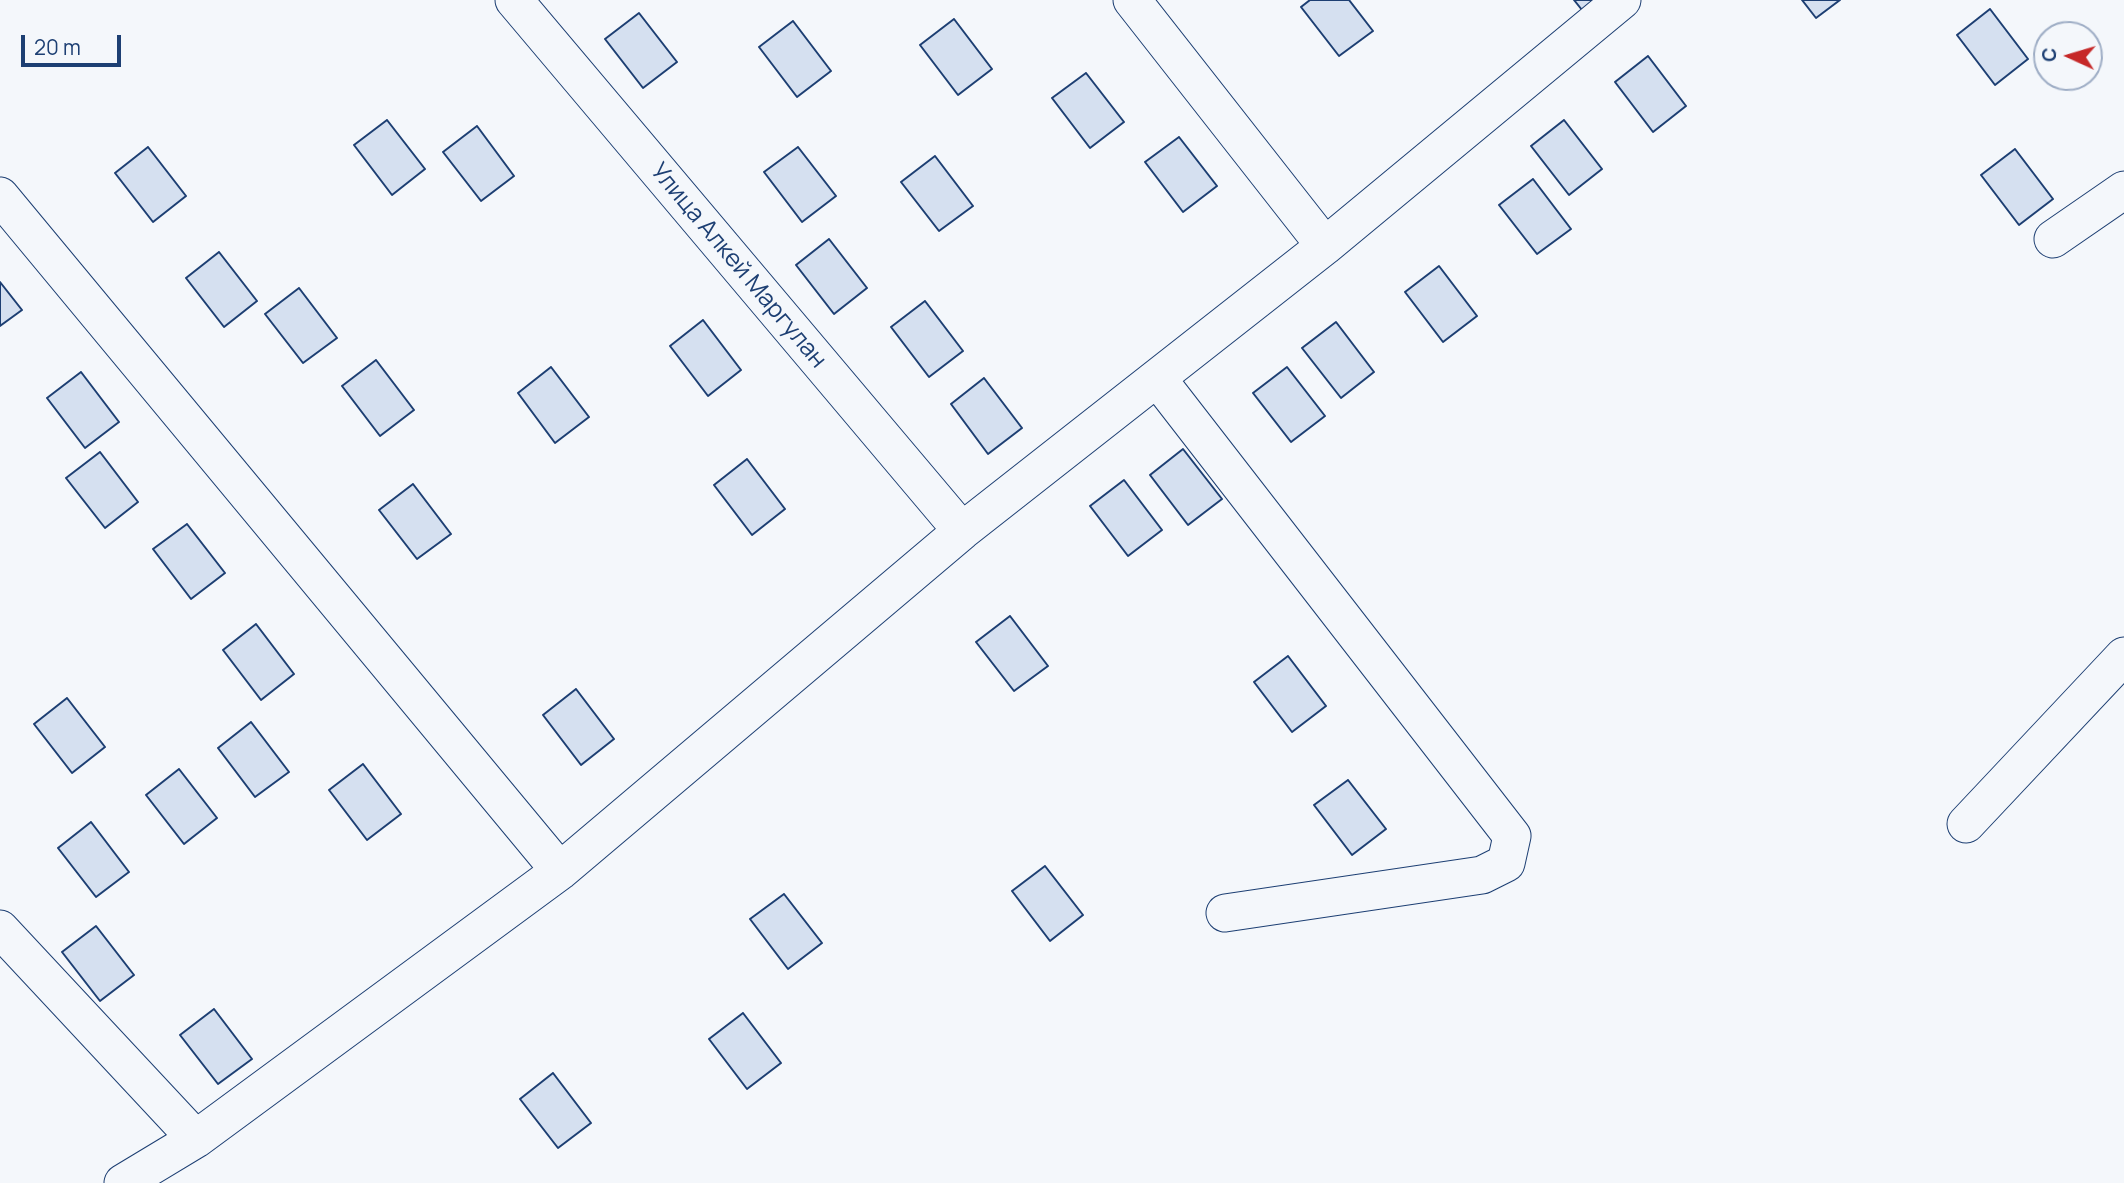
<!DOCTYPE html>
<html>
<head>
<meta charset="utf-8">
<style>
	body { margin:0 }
	#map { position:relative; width:2124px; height:1183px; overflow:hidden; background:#f4f7fb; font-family:Manrope,sans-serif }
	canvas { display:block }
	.north { position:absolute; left:2033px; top:21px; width:70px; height:70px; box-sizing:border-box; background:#f4f7fb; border:2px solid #9eadc5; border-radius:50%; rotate:274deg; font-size:19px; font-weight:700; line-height:28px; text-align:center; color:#1d3f73 }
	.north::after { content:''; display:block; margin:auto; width:24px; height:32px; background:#c62828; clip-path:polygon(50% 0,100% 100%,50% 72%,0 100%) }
	.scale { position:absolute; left:21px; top:35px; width:100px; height:32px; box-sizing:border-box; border:4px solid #1d3f73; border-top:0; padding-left:9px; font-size:21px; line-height:24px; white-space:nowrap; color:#1d3f73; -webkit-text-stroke:5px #f4f7fb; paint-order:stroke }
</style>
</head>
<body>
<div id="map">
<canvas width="2124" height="1183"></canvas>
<div class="north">С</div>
<div class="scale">20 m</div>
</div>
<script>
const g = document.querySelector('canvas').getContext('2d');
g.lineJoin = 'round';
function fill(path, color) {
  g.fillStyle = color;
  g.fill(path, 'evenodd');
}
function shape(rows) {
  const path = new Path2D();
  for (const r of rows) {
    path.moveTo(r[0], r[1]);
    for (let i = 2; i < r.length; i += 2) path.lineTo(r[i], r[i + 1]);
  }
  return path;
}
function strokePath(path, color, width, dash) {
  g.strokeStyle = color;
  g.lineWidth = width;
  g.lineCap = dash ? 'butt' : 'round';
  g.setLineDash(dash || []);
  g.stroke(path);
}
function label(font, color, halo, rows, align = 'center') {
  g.font = font + ' Manrope,sans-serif';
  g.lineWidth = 5;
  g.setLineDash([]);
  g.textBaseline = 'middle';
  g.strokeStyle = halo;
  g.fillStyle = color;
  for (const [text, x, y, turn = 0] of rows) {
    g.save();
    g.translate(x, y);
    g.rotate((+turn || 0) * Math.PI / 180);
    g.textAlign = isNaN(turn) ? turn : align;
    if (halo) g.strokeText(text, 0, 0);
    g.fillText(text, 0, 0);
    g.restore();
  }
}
const building = shape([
	[1310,0,1349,0,1373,31,1339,56,1301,7,1310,0],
	[1574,0,1594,0,1582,10,1574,0],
	[1802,0,1840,0,1816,18,1802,0],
	[1990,9,2028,59,1995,85,1957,35,1990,9],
	[639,13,677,62,643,88,605,39,639,13],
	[954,19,992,69,958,95,920,45,954,19],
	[793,21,831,71,797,97,759,47,793,21],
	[1648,56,1686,106,1653,132,1615,82,1648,56],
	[1086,73,1124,122,1090,148,1052,98,1086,73],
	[387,120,425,169,392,195,354,145,387,120],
	[1564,120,1602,169,1569,195,1531,146,1564,120],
	[477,126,514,176,481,201,443,152,477,126],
	[1179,137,1217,186,1183,212,1145,162,1179,137],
	[148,147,186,196,153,222,115,173,148,147],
	[798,147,836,196,802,222,764,172,798,147],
	[2015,149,2053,199,2019,225,1981,175,2015,149],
	[935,156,973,206,939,231,901,182,935,156],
	[1533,179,1571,229,1537,254,1499,205,1533,179],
	[829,239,867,288,834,314,796,265,829,239],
	[219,252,257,301,224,327,186,278,219,252],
	[1439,266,1477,316,1443,342,1405,292,1439,266],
	[0,282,22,310,0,326,0,282],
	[299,288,337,338,303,363,265,314,299,288],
	[925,301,963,351,929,377,891,327,925,301],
	[703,320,741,370,708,396,670,346,703,320],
	[1336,322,1374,372,1341,398,1302,348,1336,322],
	[376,360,414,410,380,436,342,386,376,360],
	[551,367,589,417,555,443,518,393,551,367],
	[1287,367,1325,416,1291,442,1253,393,1287,367],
	[81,372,119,422,85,448,47,398,81,372],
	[984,378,1022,428,988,454,951,404,984,378],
	[1183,449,1222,499,1188,525,1150,475,1183,449],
	[100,452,138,502,105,528,66,478,100,452],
	[747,459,785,509,752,535,714,485,747,459],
	[1124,480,1162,530,1128,556,1090,506,1124,480],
	[413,484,451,534,417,559,379,510,413,484],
	[187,524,225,573,191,599,153,549,187,524],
	[1010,616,1048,666,1014,691,976,642,1010,616],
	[256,624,294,674,261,700,223,650,256,624],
	[1288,656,1326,706,1292,732,1254,682,1288,656],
	[576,689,614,739,581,765,543,715,576,689],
	[67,698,105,747,72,773,34,724,67,698],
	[251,722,289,772,255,797,218,748,251,722],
	[363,764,401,814,367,840,329,790,363,764],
	[179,769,217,818,184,844,146,795,179,769],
	[1348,780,1386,829,1352,855,1314,805,1348,780],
	[91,822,129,872,96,897,58,848,91,822],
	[1045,866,1083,915,1050,941,1012,891,1045,866],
	[784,894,822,943,788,969,750,919,784,894],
	[96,926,134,975,100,1001,62,952,96,926],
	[214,1009,252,1059,218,1084,180,1035,214,1009],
	[743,1013,781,1063,747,1089,709,1039,743,1013],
	[553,1073,591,1123,558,1148,520,1099,553,1073]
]);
const minor = shape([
	[514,0,962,531],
	[1132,0,1325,246],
	[0,196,560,871],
	[2053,239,2124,190],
	[1157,378,1512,836,1506,863,1482,875,1225,913],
	[1966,824,2124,656],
	[0,929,196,1139],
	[123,1183,196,1139,560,871,962,531,1325,246,1622,0]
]);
const streetNames = [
	["Улица Алкей Маргулан",738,266,50]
];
fill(building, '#d5e0f0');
strokePath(building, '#1d3f73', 2);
strokePath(minor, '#1d3f73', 39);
strokePath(minor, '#f4f7fb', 37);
label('24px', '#1d3f73', '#f4f7fb', streetNames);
</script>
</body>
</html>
